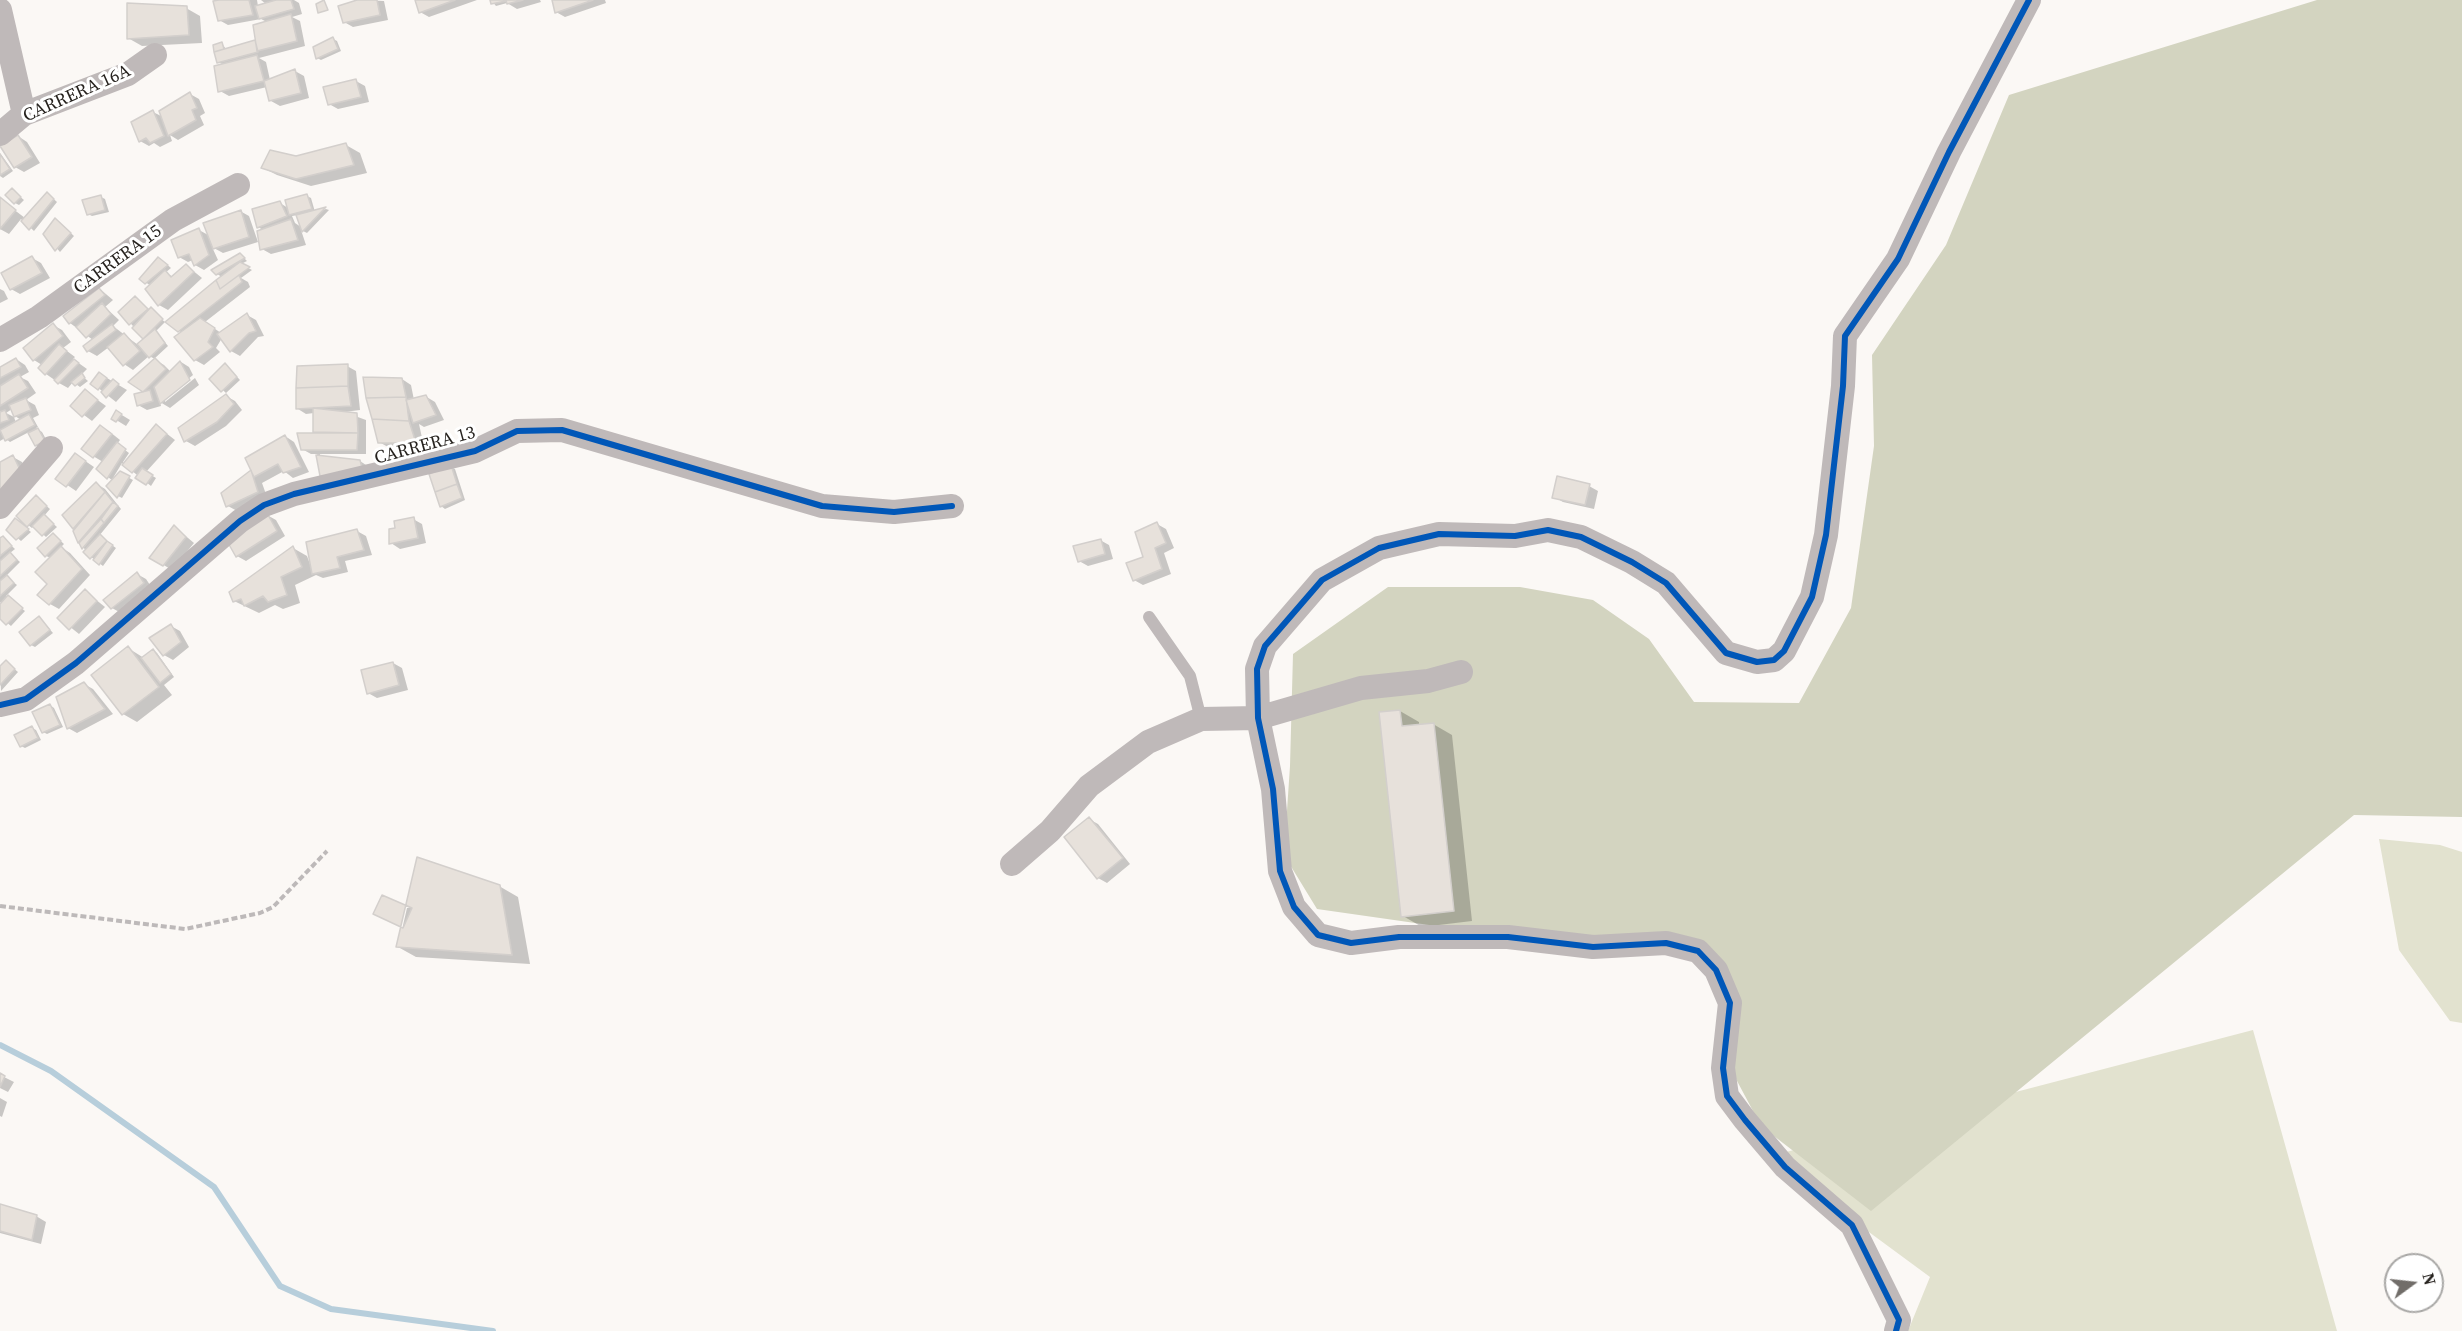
<!DOCTYPE html>
<html>
<head>
<meta charset="utf-8">
<style>
	body { margin:0 }
	#map { position:relative; width:2462px; height:1331px; overflow:hidden; background:#fbf8f5; font-family:"Source Serif 4",serif }
	canvas { display:block }
	.north { position:absolute; left:2384px; top:1253px; width:60px; height:60px; box-sizing:border-box; background:#fff; border:2px solid #a8a7a5; border-radius:50%; rotate:75deg; font-size:16px; font-weight:700; line-height:24px; text-align:center; color:#26221e }
	.north::after { content:''; display:block; margin:auto; width:21px; height:27px; background:#716d69; clip-path:polygon(50% 0,100% 100%,50% 72%,0 100%) }
</style>
</head>
<body>
<div id="map">
<canvas width="2462" height="1331"></canvas>
<div class="north">N</div>
</div>
<script>
const g = document.querySelector('canvas').getContext('2d');
g.lineJoin = 'round';
function fill(path, color) {
  g.fillStyle = color;
  g.fill(path, 'evenodd');
}
function shape(rows) {
  const path = new Path2D();
  for (const r of rows) {
    path.moveTo(r[0], r[1]);
    for (let i = 2; i < r.length; i += 2) path.lineTo(r[i], r[i + 1]);
  }
  return path;
}
function strokePath(path, color, width, dash) {
  g.strokeStyle = color;
  g.lineWidth = width;
  g.lineCap = dash ? 'butt' : 'round';
  g.setLineDash(dash || []);
  g.stroke(path);
}
function label(font, color, halo, rows, align = 'center') {
  g.font = font + ' "Source Serif 4",serif';
  g.lineWidth = 6;
  g.setLineDash([]);
  g.textBaseline = 'middle';
  g.strokeStyle = halo;
  g.fillStyle = color;
  for (const [text, x, y, turn = 0] of rows) {
    g.save();
    g.translate(x, y);
    g.rotate((+turn || 0) * Math.PI / 180);
    g.textAlign = isNaN(turn) ? turn : align;
    if (halo) g.strokeText(text, 0, 0);
    g.fillText(text, 0, 0);
    g.restore();
  }
}
const green = shape([
	[2379,839,2440,845,2462,852,2462,1023,2450,1021,2399,950],
	[2253,1030,2337,1331,1908,1331,1930,1277,1767,1157]
]);
const forest = shape([
	[2317,0,2462,0,2462,817,2354,815,1871,1211,1761,1126,1728,1064,1724,967,1658,934,1558,940,1443,927,1317,909,1284,855,1290,766,1293,654,1388,587,1520,587,1593,600,1649,639,1694,702,1799,703,1851,608,1874,446,1872,355,1946,245,2009,95]
]);
const shadow = shape([
	[225,0,257,0,258,6,266,4,261,0,294,0,299,3,302,14,292,17,300,21,305,46,259,58,266,62,270,80,295,71,304,76,309,98,280,106,271,101,267,87,229,96,220,91,224,65,218,62,215,46,222,44,227,50,257,41,267,22,261,19,228,25,219,20],
	[362,0,384,1,388,20,353,27,344,22],
	[416,0,477,0,429,17,420,12],
	[491,0,540,0,541,2,517,9,507,3,496,6],
	[553,0,605,0,606,3,565,17,556,12],
	[186,8,200,16,202,43,142,46,128,38],
	[333,39,337,41,341,51,321,60,317,58],
	[356,81,365,86,369,102,338,109,329,104],
	[190,94,199,99,205,113,200,116,204,125,178,140,170,135,172,141,160,147,154,143,149,146,140,141,153,112,163,117],
	[18,136,27,142,40,163,24,172,15,167],
	[346,145,360,153,367,173,311,186,277,175,263,168],
	[0,153,13,171,3,178,0,176],
	[12,190,24,200,19,205,15,203],
	[48,194,57,202,34,231,21,219,9,234,0,229,0,199,25,218],
	[307,196,311,198,315,212,326,209,329,210,307,233,301,230,306,245,271,254,262,249,263,230,258,227,280,203,288,208],
	[298,215,301,227,295,223,292,216],
	[101,197,105,199,109,212,92,216,88,214],
	[240,211,249,216,258,242,223,253,212,247,218,260,204,270,195,265,193,260,188,262,179,257,199,230,210,236],
	[59,222,74,236,60,252,45,234],
	[240,254,247,261,241,264,252,270,241,278,248,282,250,287,205,322,221,333,247,315,256,320,264,336,258,337,240,356,231,351,222,338,216,348,220,352,204,365,195,360,182,333,178,330,222,277,217,274],
	[32,258,41,263,50,278,20,294,11,289],
	[163,261,171,268,165,273,174,277,186,265,202,278,168,310,159,305,147,289,151,286,141,279],
	[0,289,4,291,8,299,0,303],
	[100,289,113,300,105,307,119,320,113,326,138,345,145,339,120,312,135,298,165,322,156,331,168,346,154,359,164,365,171,372,181,362,189,367,193,375,165,398,165,402,195,378,199,385,170,408,160,402,161,406,147,410,138,405,146,393,131,382,155,359,149,356,133,370,124,364,109,347,97,356,88,351,93,340,70,323],
	[53,325,62,330,71,342,63,348,75,357,73,359,87,369,81,375,88,381,80,387,73,382,68,388,59,383,46,374,42,365,34,360,25,348],
	[16,359,25,365,29,372,20,377,28,381,36,393,26,400,35,405,39,415,33,418,38,427,36,428,42,432,48,443,40,448,36,445,29,432,10,442,5,438,0,441,0,413,2,412,0,411,0,368],
	[12,409,15,416,21,420,16,423,14,417,6,413],
	[226,365,240,380,226,393,211,379],
	[347,366,356,371,360,410,344,412,366,420,366,454,320,454,320,457,360,461,369,467,321,475,317,454,311,454,302,449,314,435,314,413,306,414,298,409],
	[107,378,127,390,116,402,92,383],
	[402,379,411,385,414,400,425,396,435,402,444,420,424,427,419,424,424,447,388,447,379,442],
	[85,391,106,406,92,421,72,406],
	[226,396,235,401,242,410,226,426,195,446,186,441],
	[117,412,130,420,126,426,113,418],
	[157,426,175,440,146,472,156,478,151,486,122,463,113,478,120,473,133,480,122,498,118,496,113,481,98,469,103,462,93,456,110,432,120,440,117,444,129,453,123,462,124,464],
	[285,436,294,442,309,472,293,478,284,471,262,483,267,497,237,511,228,506,223,494,253,470],
	[75,454,94,467,76,491,57,478],
	[13,457,22,462,29,478,0,464],
	[451,467,455,469,465,500,445,509,441,506],
	[97,484,105,489,121,509,99,536,116,548,103,566,91,557,79,542,75,531,77,529,74,528],
	[1589,486,1598,491,1594,509,1563,502,1554,497],
	[36,497,50,509,44,516,57,527,46,537,34,526,32,528,28,525],
	[267,515,276,520,285,536,246,561,237,556],
	[413,519,422,524,426,543,400,549,391,543,397,529],
	[19,522,31,532,21,541,8,530],
	[1157,524,1166,529,1174,548,1164,553,1171,574,1143,585,1134,580],
	[175,527,194,543,172,570,152,558],
	[357,531,366,536,372,555,345,561,348,572,323,578,316,575,295,585,300,603,283,609,275,605,259,613,234,601,293,548,307,556,310,564],
	[54,535,64,544,61,547,70,553,90,575,59,609,50,604,51,558,46,556],
	[3,538,15,549,10,553,20,562,6,576,17,585,6,596,25,611,11,626,0,617,0,606,3,603,0,602,0,540],
	[1100,540,1109,545,1113,559,1088,566,1079,561],
	[137,574,146,579,152,588,121,613,112,608],
	[85,591,105,607,79,634,59,618],
	[39,617,53,633,35,647,31,645],
	[171,626,180,631,189,647,173,660,164,655],
	[128,648,144,658,153,650,157,653,174,677,164,685,172,695,137,722,123,714],
	[6,662,18,672,1,691,0,668],
	[393,663,402,668,408,690,377,698,368,693],
	[84,684,93,689,113,714,77,733,68,728],
	[50,705,54,708,63,727,47,734,43,732],
	[1400,711,1419,722,1419,726,1433,724,1452,735,1472,921,1422,927,1403,916],
	[32,728,36,730,41,740,25,748,21,746],
	[1089,819,1098,824,1130,864,1107,883,1098,878,1066,838],
	[499,886,518,897,530,964,416,957,398,947,407,908],
	[0,1075,14,1082,8,1092,0,1088],
	[0,1098,7,1102,2,1117,0,1116],
	[0,1206,36,1216,46,1222,41,1244,0,1233]
]);
const stream = shape([
	[0,1045,51,1071,214,1187,280,1286,331,1309,493,1331]
]);
const building = shape([
	[219,0,249,0,253,15,218,21,213,1,219,0],
	[276,0,291,0,294,9,259,19,255,6,276,0],
	[324,0,328,10,318,13,316,4,324,0],
	[357,0,377,0,380,15,343,23,338,6,357,0],
	[415,0,455,0,419,13,415,0],
	[490,0,506,0,506,1,491,4,490,0],
	[506,0,523,0,507,4,506,0],
	[552,0,593,0,555,13,552,0],
	[127,3,187,6,189,35,127,39,127,3],
	[291,14,297,41,257,51,253,25,291,14],
	[333,37,338,49,316,59,313,47,333,37],
	[255,40,258,52,217,63,214,52,255,40],
	[222,42,224,49,214,52,213,45,222,42],
	[257,55,264,81,218,92,214,66,257,55],
	[295,69,301,93,269,101,264,81,295,69],
	[356,79,361,97,328,105,323,87,356,79],
	[190,92,197,108,192,110,196,120,168,136,159,111,190,92],
	[153,110,164,136,150,143,146,138,139,142,131,122,153,110],
	[18,135,32,157,14,168,0,146,18,135],
	[346,143,354,165,296,179,261,168,270,150,296,156,346,143],
	[0,154,10,169,0,175,0,154],
	[12,188,21,197,14,204,5,195,12,188],
	[47,192,54,199,29,230,21,221,47,192],
	[307,194,312,209,289,215,285,200,307,194],
	[101,195,105,210,87,215,82,200,101,195],
	[0,197,16,210,0,229,0,197],
	[280,201,287,216,257,228,252,209,280,201],
	[326,207,302,232,296,215,326,207],
	[241,210,249,237,213,249,203,223,241,210],
	[55,218,71,233,55,251,43,234,55,218],
	[291,219,298,240,260,250,257,231,291,219],
	[199,228,209,255,194,266,189,254,178,258,171,240,199,228],
	[240,253,245,258,216,275,211,270,240,253],
	[32,256,42,273,10,290,1,273,32,256],
	[158,257,168,265,145,284,139,279,158,257],
	[240,262,250,267,220,289,216,280,240,262],
	[186,264,194,272,158,306,145,289,165,270,171,277,186,264],
	[239,275,242,282,178,332,165,322,216,280,220,289,239,275],
	[99,288,105,295,69,324,63,316,99,288],
	[135,296,148,309,129,325,118,312,135,296],
	[102,303,111,314,86,338,76,327,102,303],
	[151,307,163,319,143,339,132,328,151,307],
	[247,313,256,331,249,333,230,352,217,334,247,313],
	[200,318,215,328,208,342,213,347,194,361,174,337,200,318],
	[53,323,63,336,33,361,23,348,53,323],
	[112,324,116,330,87,352,83,346,112,324],
	[155,329,165,343,149,358,137,344,155,329],
	[124,333,140,351,123,366,107,347,124,333],
	[59,344,67,351,45,375,38,368,59,344],
	[16,358,21,367,0,378,0,367,16,358],
	[155,358,166,369,143,392,128,382,155,358],
	[74,359,79,363,58,384,54,380,74,359],
	[180,361,190,380,160,404,154,387,180,361],
	[225,363,237,377,221,392,209,379,225,363],
	[348,364,348,386,296,388,297,366,348,364],
	[99,372,107,378,98,390,90,384,99,372],
	[82,373,85,378,75,386,71,382,82,373],
	[19,374,28,388,0,406,0,386,19,374],
	[363,377,402,378,406,397,366,398,363,377],
	[113,379,119,384,106,398,101,392,113,379],
	[348,386,351,406,296,409,296,388,348,386],
	[85,389,98,400,82,417,70,406,85,389],
	[150,390,153,401,137,406,134,394,150,390],
	[226,394,234,404,217,422,184,442,178,428,226,394],
	[426,395,436,415,413,423,406,400,426,395],
	[406,397,409,421,372,419,366,398,406,397],
	[26,398,31,410,14,417,9,405,26,398],
	[313,408,357,413,358,433,313,432,313,408],
	[5,410,9,420,0,423,0,412,5,410],
	[116,410,122,414,116,422,111,419,116,410],
	[29,414,35,425,5,441,0,430,29,414],
	[372,419,409,421,416,443,378,443,372,419],
	[156,424,167,434,132,473,122,465,156,424],
	[100,425,112,434,93,458,81,449,100,425],
	[38,428,45,441,35,446,28,433,38,428],
	[297,433,358,433,357,450,301,450,297,433],
	[285,435,301,467,283,473,278,464,254,477,245,458,285,435],
	[117,442,126,449,107,479,96,469,117,442],
	[75,453,86,461,66,487,55,479,75,453],
	[13,455,21,472,0,492,0,462,13,455],
	[316,455,360,460,364,477,320,476,316,455],
	[451,465,457,484,435,492,429,474,451,465],
	[142,468,153,475,146,485,135,478,142,468],
	[251,470,258,492,226,507,221,493,251,470],
	[120,471,130,476,117,498,106,486,120,471],
	[1557,476,1590,484,1585,505,1552,498,1557,476],
	[96,482,105,492,73,529,62,515,96,482],
	[457,484,462,498,440,507,435,492,457,484],
	[105,492,113,502,78,543,73,531,105,492],
	[36,495,47,506,27,527,16,516,36,495],
	[113,502,118,506,104,523,101,519,113,502],
	[267,513,277,531,236,557,227,541,267,513],
	[44,514,54,524,42,536,32,526,44,514],
	[414,517,418,538,389,544,389,529,395,528,394,521,414,517],
	[15,518,29,529,16,540,6,530,15,518],
	[101,519,104,523,82,549,79,543,101,519],
	[1157,522,1166,543,1155,548,1162,569,1133,581,1126,563,1143,557,1135,532,1157,522],
	[174,525,186,537,163,566,149,558,174,525],
	[357,529,364,550,337,557,340,568,312,574,306,542,357,529],
	[53,533,61,541,45,557,37,548,53,533],
	[100,534,107,541,90,559,83,552,100,534],
	[3,536,12,546,0,556,0,538,3,536],
	[1101,539,1105,554,1078,562,1073,546,1101,539],
	[107,541,113,545,99,565,93,560,107,541],
	[61,546,82,569,49,605,37,595,47,584,35,572,61,546],
	[293,546,302,567,281,577,287,595,268,602,263,596,244,606,241,599,233,602,229,592,293,546],
	[10,552,17,560,0,576,0,561,10,552],
	[137,572,144,583,111,609,103,600,137,572],
	[7,575,14,583,0,596,0,581,7,575],
	[85,589,97,601,69,630,57,618,85,589],
	[8,595,23,608,6,625,0,619,0,604,8,595],
	[39,616,50,630,30,646,19,632,39,616],
	[171,624,181,642,163,656,149,638,171,624],
	[128,646,159,687,122,715,91,675,128,646],
	[153,649,171,674,160,683,141,658,153,649],
	[6,660,15,669,0,685,0,666,6,660],
	[393,662,399,685,367,694,361,670,393,662],
	[84,682,105,709,67,729,56,697,84,682],
	[50,704,60,725,42,733,32,712,50,704],
	[1400,710,1402,726,1434,723,1454,911,1401,917,1379,712,1400,710],
	[32,726,38,738,20,747,14,735,32,726],
	[1089,817,1123,858,1097,879,1064,837,1089,817],
	[417,857,500,885,512,955,396,947,417,857],
	[382,895,412,908,403,928,373,914,382,895],
	[0,1073,5,1076,0,1087,0,1073],
	[0,1204,37,1215,32,1240,0,1231,0,1204]
]);
const path = shape([
	[0,906,185,929,260,913,273,907,327,851]
]);
const service = shape([
	[1149,617,1190,676,1201,719]
]);
const minor = shape([
	[0,10,24,114],
	[0,134,24,114,128,74,155,55],
	[0,340,39,317,173,220,238,185],
	[0,507,51,448],
	[0,705,26,699,76,663,240,521,264,505,294,494,475,451,517,431,562,430,822,506,894,512,952,506],
	[1012,864,1050,831,1089,786,1148,742,1201,719,1258,718,1361,688,1428,681,1461,672],
	[1896,1331,1899,1320,1852,1225,1785,1167,1745,1120,1727,1096,1723,1068,1730,1003,1716,970,1698,951,1666,943,1593,947,1508,937,1399,937,1351,943,1318,935,1294,907,1280,871,1273,789,1258,718,1257,669,1265,646,1322,580,1379,548,1439,534,1515,536,1548,530,1581,537,1632,562,1666,583,1726,653,1757,662,1774,660,1784,651,1812,597,1826,535,1843,386,1845,336,1898,259,1949,152,2029,0]
]);
const cycleway = shape([
	[0,705,26,699,76,663,240,521,264,505,294,494,475,451,517,431,562,430,822,506,894,512,952,506],
	[1896,1331,1899,1320,1852,1225,1785,1167,1745,1120,1727,1096,1723,1068,1730,1003,1716,970,1698,951,1666,943,1593,947,1508,937,1399,937,1351,943,1318,935,1294,907,1280,871,1273,789,1258,718,1257,669,1265,646,1322,580,1379,548,1439,534,1515,536,1548,530,1581,537,1632,562,1666,583,1726,653,1757,662,1774,660,1784,651,1812,597,1826,535,1843,386,1845,336,1898,259,1949,152,2029,0]
]);
const streetNames = [
	["CARRERA 16A",77,94,-24],
	["CARRERA 15",118,260,-36],
	["CARRERA 13",425,446,-15]
];
fill(green, '#e2e2cf');
fill(forest, '#d3d4c0');
fill(shadow, '#0003');
strokePath(stream, '#b7cedb', 6);
fill(building, '#e7e1db');
strokePath(building, '#d3cfcc', 1.5);
strokePath(path, '#bdb9b9', 4, [6, 3]);
strokePath(service, '#bfb9b9', 12);
strokePath(minor, '#bfb9b9', 24);
strokePath(cycleway, '#0057b8', 6);
label('18px', '#26221e', '#fff', streetNames);
</script>
</body>
</html>
